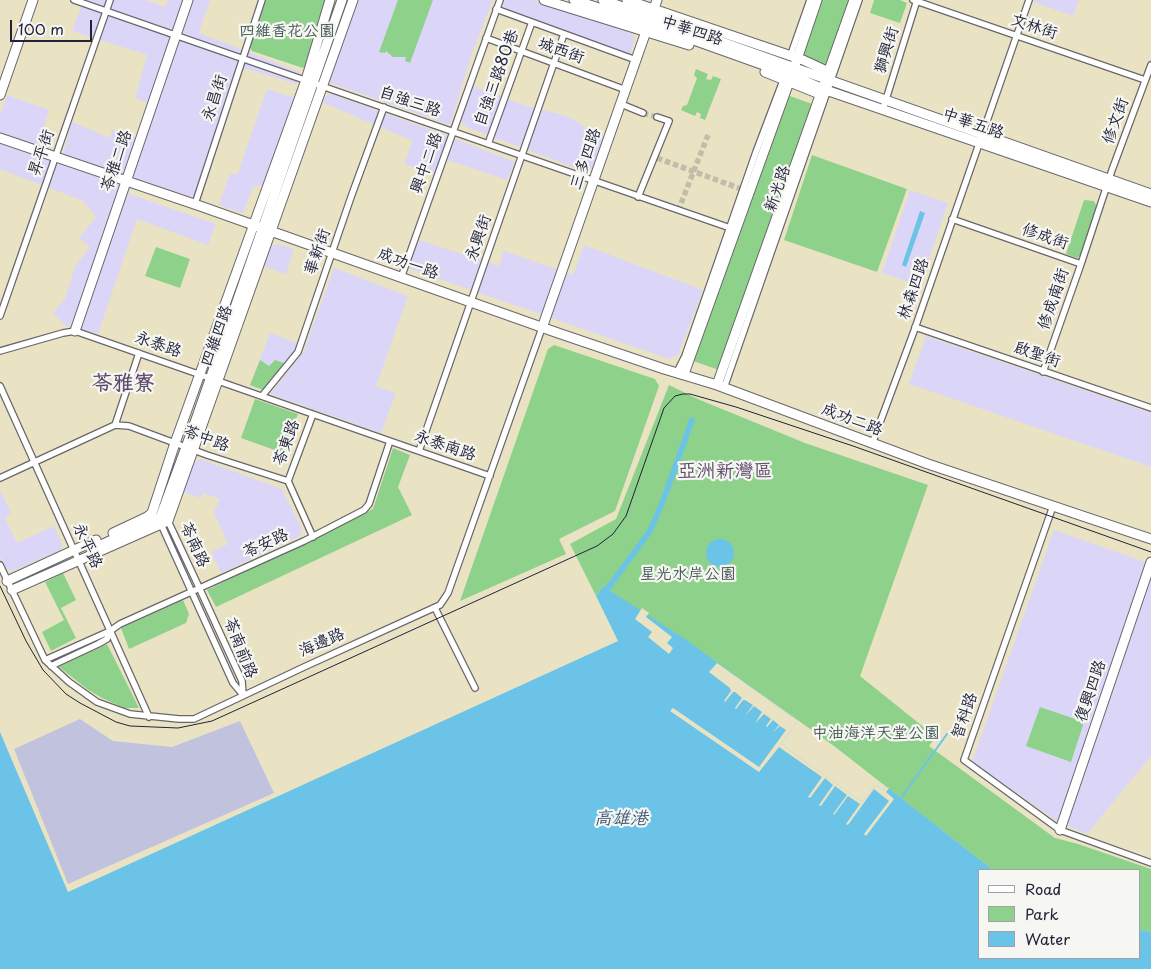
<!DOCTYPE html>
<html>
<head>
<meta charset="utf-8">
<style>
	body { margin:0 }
	#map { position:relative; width:1151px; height:969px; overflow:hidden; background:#eae3c3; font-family:"Playpen Sans",sans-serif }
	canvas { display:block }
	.legend { position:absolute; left:978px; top:869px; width:162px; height:90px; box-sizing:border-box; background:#f6f6f2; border:1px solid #a1a1a9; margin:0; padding:6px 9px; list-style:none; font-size:15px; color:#22223b }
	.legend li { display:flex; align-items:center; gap:10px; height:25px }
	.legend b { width:25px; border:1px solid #a1a1a9 }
	.scale { position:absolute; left:10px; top:20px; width:82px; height:22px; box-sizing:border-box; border:2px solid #22223b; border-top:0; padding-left:6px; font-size:15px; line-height:18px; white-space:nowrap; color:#22223b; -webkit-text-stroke:4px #f6f6f2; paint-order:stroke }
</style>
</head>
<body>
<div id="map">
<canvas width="1151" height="969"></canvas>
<ul class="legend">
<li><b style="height:6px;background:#fff"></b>Road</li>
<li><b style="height:14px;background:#8ed18a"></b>Park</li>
<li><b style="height:14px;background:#6bc4e8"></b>Water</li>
</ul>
<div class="scale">100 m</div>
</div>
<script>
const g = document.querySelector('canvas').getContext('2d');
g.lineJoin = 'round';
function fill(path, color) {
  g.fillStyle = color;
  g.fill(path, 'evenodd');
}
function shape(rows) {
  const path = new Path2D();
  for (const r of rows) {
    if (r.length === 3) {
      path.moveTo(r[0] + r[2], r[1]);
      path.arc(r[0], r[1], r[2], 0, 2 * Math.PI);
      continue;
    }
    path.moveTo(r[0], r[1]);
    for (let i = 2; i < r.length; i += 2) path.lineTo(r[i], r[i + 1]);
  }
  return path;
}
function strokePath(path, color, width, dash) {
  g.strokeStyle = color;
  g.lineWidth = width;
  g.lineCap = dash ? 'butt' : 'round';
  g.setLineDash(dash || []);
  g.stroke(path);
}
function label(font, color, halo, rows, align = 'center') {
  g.font = font + ' "Playpen Sans","LXGW WenKai TC",sans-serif';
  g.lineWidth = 4.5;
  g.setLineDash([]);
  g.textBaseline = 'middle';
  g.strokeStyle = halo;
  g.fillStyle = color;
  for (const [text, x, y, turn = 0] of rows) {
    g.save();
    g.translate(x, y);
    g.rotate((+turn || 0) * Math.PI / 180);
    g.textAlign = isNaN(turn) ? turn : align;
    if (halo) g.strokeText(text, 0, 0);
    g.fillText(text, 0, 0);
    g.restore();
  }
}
const built = shape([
	[84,0,146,0,165,7,168,0,210,0,199,33,300,72,296,84,237,66,194,198,132,177,129,194,216,224,208,245,137,219,98,334,65,325,53,313,65,299,75,266,90,247,79,238,96,217,83,201,0,169,0,115,7,95,49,110,38,143,63,153,72,122,110,138,112,130,137,138,149,103,135,98,147,55,72,31],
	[356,0,493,0,472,53,450,125,328,82],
	[503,0,532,0,628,30,635,38,630,56,501,8],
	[1034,0,1079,0,1073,16,1034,2],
	[472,86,521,104,570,117,587,129,604,137,593,168,587,171,583,171,464,126,461,120],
	[267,89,295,98,268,187,254,185,243,213,219,205,230,173,237,175],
	[331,94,445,135,515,162,507,180,447,160,441,176,404,164,413,141,321,102,326,96],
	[910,190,948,203,920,286,882,273],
	[419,240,499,266,504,251,573,275,584,245,703,290,678,355,669,359,408,268],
	[277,244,294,249,286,274,263,266,269,248],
	[334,268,408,296,376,386,396,393,381,433,270,394,303,353],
	[270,333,297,343,296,350,263,390,250,385],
	[926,336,1151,413,1151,467,909,384],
	[200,459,282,489,302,529,300,536,221,573,211,552,228,544,214,512,220,499,203,493,201,498,183,492,194,462],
	[0,490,11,513,5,518,17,543,54,526,62,544,61,550,12,571,5,568,0,556],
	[1054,530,1151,564,1151,756,1087,834,1060,823,972,762]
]);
const industrial = shape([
	[80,719,113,741,172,747,240,721,274,793,68,884,14,749]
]);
const green = shape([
	[266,0,329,0,307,66,303,68,252,51,250,47],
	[398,0,433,0,410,63,405,61,406,57,393,57,386,51,385,53,379,52],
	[819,0,850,0,828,65,800,55],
	[874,0,900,0,907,3,900,23,870,13],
	[696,69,708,74,706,79,711,80,713,76,721,79,705,120,700,118,701,114,697,112,695,116,681,110,683,106,687,105,697,78,694,75],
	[787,95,815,105,719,370,693,361],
	[812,155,907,189,877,272,784,240],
	[1084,200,1094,201,1097,207,1081,255,1077,258,1066,254],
	[156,247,190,259,180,288,145,276],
	[554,345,655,379,659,386,615,511,559,539,566,554,460,601,548,349],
	[260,360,269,366,275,360,286,364,263,390,250,385],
	[669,385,700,400,805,443,928,485,860,676,936,737,929,746,1055,838,1078,844,1151,869,1151,932,1140,930,1140,870,993,870,834,746,712,659,603,586,596,596,570,544,616,519],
	[255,399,298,414,283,453,241,438],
	[393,448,410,455,398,487,412,515,216,607,207,590,373,509],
	[63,573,76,600,61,608,76,638,51,651,42,632,64,620,45,582],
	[183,600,189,614,186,623,129,649,121,628],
	[107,644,139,708,124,708,102,698,87,689,58,666],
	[1040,707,1084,722,1071,762,1026,746]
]);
const water = shape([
	[920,211,925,213,906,267,902,265],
	[720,553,14],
	[603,586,685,639,798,721,781,744,862,802,876,785,883,790,887,787,993,870,980,870,980,958,1140,958,1140,930,1151,932,1151,969,0,969,0,732,68,892,618,641,596,596]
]);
const pier = shape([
	[642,608,649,613,646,617,672,637,667,643,673,648,669,654,648,637,652,632,635,619],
	[717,663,798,721,781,744,862,802,876,785,883,790,887,787,889,788,886,792,894,799,866,836,864,834,889,801,874,789,848,825,846,824,860,804,848,796,834,815,833,814,847,795,835,786,821,806,819,805,833,785,825,778,810,798,808,797,822,777,779,747,759,772,670,711,673,708,759,767,786,730,780,726,773,732,779,725,773,720,767,727,766,726,771,719,764,714,755,723,762,712,754,706,745,716,753,705,745,700,743,700,736,709,735,708,742,698,735,692,733,692,725,702,724,701,731,691,730,688,709,672]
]);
const stream = shape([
	[901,798,947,734]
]);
const canal = shape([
	[608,588,650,531,663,501,692,420]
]);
const streetTunnel = shape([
	[643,113,657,117],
	[657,158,744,190],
	[678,211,708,135]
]);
const street = shape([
	[74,0,736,230],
	[913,0,1145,80],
	[496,9,636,60],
	[486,38,626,90],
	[790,57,810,0],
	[621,104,643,113],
	[883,109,917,0],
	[488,144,532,22],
	[638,197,669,121,657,117],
	[195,204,262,0],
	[952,219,1081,264,1112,170,1151,65],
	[401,278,500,0],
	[0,316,110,0],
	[915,327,1151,408],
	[0,351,63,333,75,331,490,476],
	[677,372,685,356,756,152,784,78],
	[1043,372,1081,264],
	[0,386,149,717],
	[724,388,859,0],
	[262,396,298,352,351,197,384,107],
	[313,414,288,481,313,537],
	[115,425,139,353],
	[872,444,914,331,1029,0],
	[419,451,564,34],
	[0,478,115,425,129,426,207,455,288,481],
	[1053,506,964,760,1060,830,1151,863],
	[165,520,168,521,197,583,242,681,243,695],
	[160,522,233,683,243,695],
	[0,565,45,660,69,682,97,702,130,714,179,719,194,719,304,667,440,605,448,593,542,328],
	[435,608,475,688],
	[45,660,110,631,120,624,304,541,364,510,369,504,390,441],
	[51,666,98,644,107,639,110,631]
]);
const secondary = shape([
	[544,0,689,45],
	[574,0,649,24,786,73,823,89,1151,202],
	[603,0,1151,194],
	[627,0,803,60,829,72,830,78],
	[765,72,822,95,826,91],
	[0,95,33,0],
	[0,138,200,206,558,333,664,369,717,385,928,464,1151,539],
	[542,328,657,0],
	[75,331,188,0],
	[684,374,794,68,817,0],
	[717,385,854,0],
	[113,533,147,517,152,513,175,443,306,80,330,0],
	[92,549,160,518,192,431,342,0],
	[7,581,96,540],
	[12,590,168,521,353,0],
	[1060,830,1151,562]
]);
const tram = shape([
	[0,586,26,641,43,670,66,694,80,703,116,722,130,726,178,728,212,721,597,546,613,534,626,516,664,408,675,396,683,394,690,394,736,407,853,446,1151,552]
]);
const streetNames = [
	["文林街",1034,27,18],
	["中華四路",692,31,18],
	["獅興街",887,50,-73],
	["城西街",561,51,20],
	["自強三路80巷",497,78,-70],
	["永昌街",215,98,-72],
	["自強三路",410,102,19],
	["修文街",1116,121,-70],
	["中華五路",973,124,19],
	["昇平街",42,153,-71],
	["三多四路",586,159,-71],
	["苓雅二路",117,161,-71],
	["興中二路",427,163,-70],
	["新光路",778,189,-71],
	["修成街",1045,237,19],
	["永興街",479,238,-71],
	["華新街",318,252,-71],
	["成功一路",408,264,20],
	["林森四路",914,289,-71],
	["修成南街",1054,299,-71],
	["四維四路",217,336,-70],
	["永泰路",158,345,19],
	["啟聖街",1037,355,19],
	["成功二路",852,420,21],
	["苓中路",206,439,20],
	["苓東路",287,443,-70],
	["永泰南路",445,446,19],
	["苓安路",266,544,-25],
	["苓南路",194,545,65],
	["永平路",87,546,65],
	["海邊路",322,643,-24],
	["苓南前路",240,648,68],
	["復興四路",1091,691,-71],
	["智科路",965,716,-71]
];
const parkNames = [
	["四維香花公園",287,32],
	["星光水岸公園",688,575],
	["中油海洋天堂公園",876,734]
];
const waterNames = [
	["高雄港",621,819]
];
const quarterNames = [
	["亞洲新灣區",725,472]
];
const districtNames = [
	["苓雅寮",123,384]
];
fill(built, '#dbd6f7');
fill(industrial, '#c1c2dd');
fill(green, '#8ed18a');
fill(water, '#6bc4e8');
fill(pier, '#eae3c3');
strokePath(stream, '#6bc4e8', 2);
strokePath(canal, '#6bc4e8', 5.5);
strokePath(streetTunnel, '#c2bca8', 5.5, [5.5, 3]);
strokePath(street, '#68666b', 8);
strokePath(secondary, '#68666b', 11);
strokePath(street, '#fff', 5.5);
strokePath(secondary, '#fff', 9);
strokePath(tram, '#22223b', 1);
label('16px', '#22223b', '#f6f6f2', streetNames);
label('16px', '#425753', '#f6f6f2', parkNames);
label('italic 18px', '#3c5b78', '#f6f6f2', waterNames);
label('19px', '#5e4b6c', '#f6f6f2', quarterNames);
label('bold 21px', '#5e4b6c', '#f6f6f2', districtNames);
</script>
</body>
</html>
